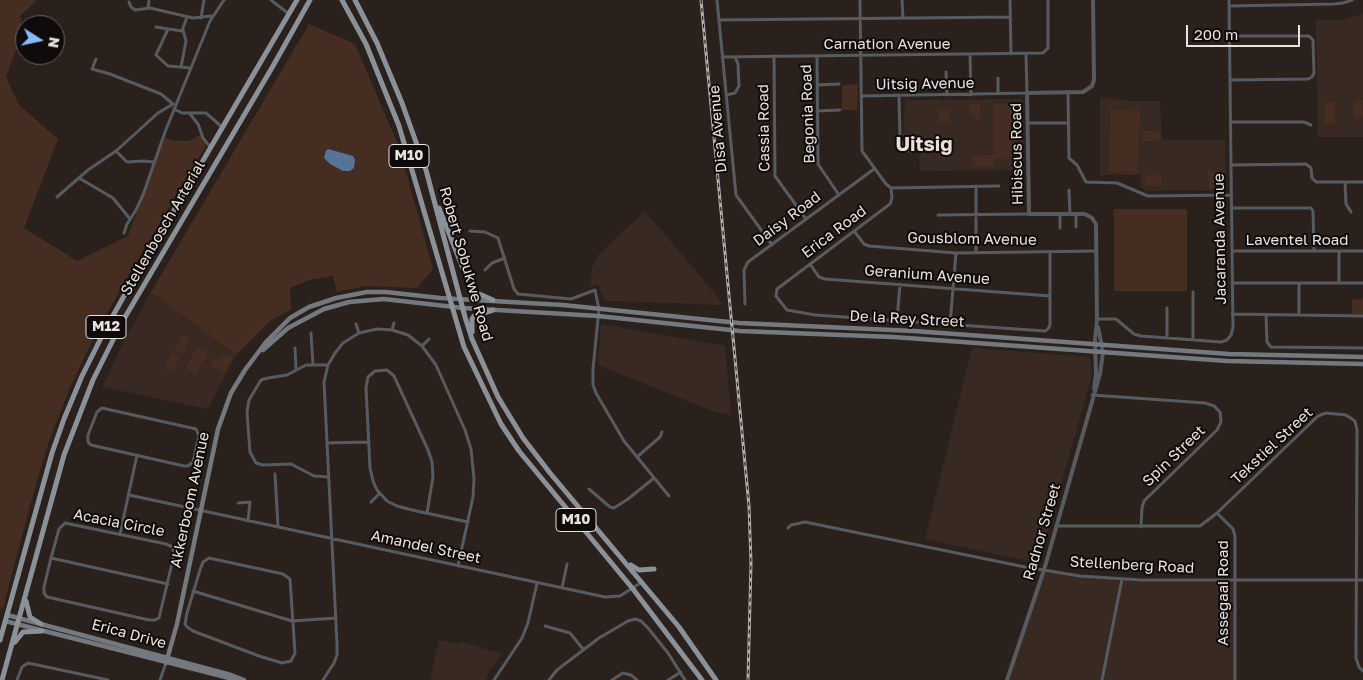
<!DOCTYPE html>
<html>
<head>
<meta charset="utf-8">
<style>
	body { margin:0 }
	#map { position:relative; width:1363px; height:680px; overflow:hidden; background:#2a211d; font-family:"Golos Text",sans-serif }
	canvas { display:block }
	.north { position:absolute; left:15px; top:15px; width:50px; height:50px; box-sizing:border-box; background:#0f0b0a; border:1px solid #66615f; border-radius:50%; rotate:100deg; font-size:14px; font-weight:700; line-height:20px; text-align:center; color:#e8e2df }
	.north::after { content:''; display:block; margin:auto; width:18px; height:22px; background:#87bbfb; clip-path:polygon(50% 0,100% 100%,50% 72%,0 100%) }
	.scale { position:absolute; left:1186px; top:25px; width:114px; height:22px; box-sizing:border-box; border:2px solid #e8e2df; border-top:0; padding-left:6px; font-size:15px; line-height:18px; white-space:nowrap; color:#e8e2df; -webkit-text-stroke:4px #0f0b0a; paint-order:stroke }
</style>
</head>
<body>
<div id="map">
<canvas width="1363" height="680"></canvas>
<div class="north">N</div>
<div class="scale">200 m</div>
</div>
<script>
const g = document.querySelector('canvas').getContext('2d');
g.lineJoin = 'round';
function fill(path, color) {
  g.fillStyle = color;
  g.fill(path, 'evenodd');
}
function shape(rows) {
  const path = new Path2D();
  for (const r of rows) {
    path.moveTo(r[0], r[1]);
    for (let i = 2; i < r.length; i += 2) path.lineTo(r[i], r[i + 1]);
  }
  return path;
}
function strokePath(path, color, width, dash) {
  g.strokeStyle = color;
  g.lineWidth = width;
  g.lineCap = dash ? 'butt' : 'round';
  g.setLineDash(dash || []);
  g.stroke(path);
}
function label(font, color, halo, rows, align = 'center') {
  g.font = font + ' "Golos Text",sans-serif';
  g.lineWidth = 4;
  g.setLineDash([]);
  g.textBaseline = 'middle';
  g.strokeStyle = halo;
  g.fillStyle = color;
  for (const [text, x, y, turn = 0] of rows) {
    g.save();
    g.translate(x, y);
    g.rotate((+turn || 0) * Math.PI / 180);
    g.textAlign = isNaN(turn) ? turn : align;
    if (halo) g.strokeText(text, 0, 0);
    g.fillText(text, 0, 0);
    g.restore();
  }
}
const built = shape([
	[1363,13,1363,137,1318,137,1316,20,1344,20],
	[1100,97,1128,101,1160,101,1162,140,1225,140,1226,190,1146,191,1141,186,1140,175,1100,175],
	[1020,99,1023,101,1024,170,920,171,919,147,916,142,903,138,905,101,907,100],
	[645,211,718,297,722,305,604,301,598,284,590,286,592,268,598,255],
	[151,292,236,355,208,409,102,387,125,339],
	[601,324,725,346,731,415,715,412,598,365],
	[972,348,1090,357,1092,375,1040,558,1034,562,925,539],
	[1043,571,1109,579,1235,581,1235,680,1006,680],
	[439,640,459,644,460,641,502,654,489,671,486,680,430,680]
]);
const green = shape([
	[0,0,37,0,20,16,23,31,6,77,19,105,58,139,24,228,77,261,128,236,165,137,173,141,189,141,200,135,206,146,128,276,95,335,69,390,49,441,33,495,6,596,4,607,0,610],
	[309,24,355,44,399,147,433,269,417,288,365,286,337,292,333,276,309,280,290,288,291,310,270,321,236,355,151,292],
	[858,84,857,110,842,110,842,85],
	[1354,100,1362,100,1363,117,1354,118],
	[1325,102,1335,102,1335,123,1325,123],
	[970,104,980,104,981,119,971,119,974,118,974,114,970,114],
	[994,104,1017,104,1018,159,994,159,994,166,973,166,973,156,994,155],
	[939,110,949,110,949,122,939,123],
	[1110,110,1140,111,1138,173,1109,172],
	[1143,131,1159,131,1159,141,1143,141],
	[1208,171,1213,171,1216,174,1220,173,1222,177,1225,178,1223,188,1209,189],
	[1146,175,1162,175,1162,185,1146,186],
	[1114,209,1187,209,1187,291,1114,291],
	[1363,297,1363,314,1352,314,1352,299,1361,300],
	[182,335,190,339,181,355,174,350],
	[197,347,208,353,196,374,186,368],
	[172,353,180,357,172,372,164,368],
	[222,354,232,359,224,373,210,365,214,357,219,360]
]);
const water = shape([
	[328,149,353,156,355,160,354,168,350,171,343,171,330,164,324,158,326,151]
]);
const minor = shape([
	[271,0,289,14],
	[717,0,736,195,772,245],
	[860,0,862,151,886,184,891,188],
	[902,0,903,18],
	[1010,0,1011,54],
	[129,2,131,7,135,10,150,8,193,18,211,16],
	[1229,6,1334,4,1343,3,1352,0],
	[148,8,149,0],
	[187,17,182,31,168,29,156,55,168,66,191,68],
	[201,18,204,0],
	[719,20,1010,17],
	[156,27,168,29],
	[1230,36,1309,36,1313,40,1314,73,1312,77,1308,79,1230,80],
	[970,55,971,95],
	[774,56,775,176,806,219],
	[817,56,818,164,839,195],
	[722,57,1043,53,1048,48,1048,0],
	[96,59,92,69,110,74,161,94,173,104],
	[181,67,186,41,183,30],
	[946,72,947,95],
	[998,78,998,94],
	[817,85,839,84],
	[1068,92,1069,158,1077,165,1086,182,1117,183,1148,196,1231,195],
	[726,95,735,93,739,86,738,64,735,57],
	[861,96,1027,93,1026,54],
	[899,96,900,139,903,146,911,152],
	[174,109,182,113,206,113,222,127],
	[817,111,840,110],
	[190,114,198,124,203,138,211,148],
	[1230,122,1304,122,1311,125],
	[1028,123,1068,123],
	[116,151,127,162,144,161,153,162],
	[1231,165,1306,164,1311,168,1312,178,1316,182,1363,182],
	[79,178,113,198,130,219],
	[1345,182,1346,204,1351,212],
	[976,186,976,252],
	[891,188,892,198,890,204,777,289,776,296,787,310,815,315,1045,331,1048,329,1050,325,1050,252],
	[891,188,999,186],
	[1069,190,1070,214],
	[57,197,88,170,116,151,158,113,173,104],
	[1231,208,1311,208,1313,211,1314,251],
	[938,215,1029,214],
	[1060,215,1060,228],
	[1076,227,1076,214],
	[470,231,485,232,498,238,514,289,518,294,571,299,595,290,599,309,593,369,593,385,596,393,624,441,669,496],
	[854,231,864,244,869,246,956,253,1096,251],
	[124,233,127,224,136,210,143,195,165,132,210,21,224,0],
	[1232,251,1363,251],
	[810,264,819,277,825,279,1050,296],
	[485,270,492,263,505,258],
	[1232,283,1363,283],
	[1339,283,1339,251],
	[1193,292,1193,340],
	[745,304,744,270,748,262,874,169],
	[1167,308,1167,338],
	[1232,314,1363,316],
	[1266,315,1267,342,1271,347,1363,348],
	[1299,315,1299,283],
	[1097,319,1116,319,1134,334,1141,336,1221,342,1227,340,1231,335,1233,328,1229,0],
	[897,320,900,284],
	[356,324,359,333],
	[950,324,956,253],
	[392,330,394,323],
	[311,333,313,365],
	[422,346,429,339],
	[295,348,296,370],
	[328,365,306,365,287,375,268,378,261,380,249,400,247,412,250,452,256,463,263,465,291,464,314,476,329,477],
	[1092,395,1205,403,1214,406,1220,412,1221,422,1217,430,1144,501,1142,508,1141,527],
	[102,408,196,429,199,436,193,462,188,466,184,466,91,445,88,442,88,435,97,412,102,408],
	[327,443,369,442],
	[637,457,660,437,662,432],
	[275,474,278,527],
	[589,489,610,507,614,508,628,499,654,478],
	[129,495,605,597,620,596,642,582],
	[371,502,380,493],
	[238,503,250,502,248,521],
	[427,513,433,477,432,462,428,450,394,376,387,370,375,371,368,377,366,388,370,468,373,481,377,490,387,501,397,506,412,510,468,522],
	[1217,513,1233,529,1235,536,1235,680],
	[65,523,166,544,173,547,174,555,159,618,155,620,149,620,47,597,44,593,44,587,51,558,59,529,65,523],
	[1056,526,1200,526,1217,513,1318,416,1326,413,1346,415,1355,421,1357,430,1356,658,1359,667,1363,671],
	[788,528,791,525,805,522,1025,567,1080,576,1142,580,1363,580],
	[120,534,137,455],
	[51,558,168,584],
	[209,558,283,574,290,579,295,653,291,661,282,663,259,656,193,631,187,627,185,624,187,613,200,570,203,562,209,558],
	[562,588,567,564],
	[193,591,292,621,336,618],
	[545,626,570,633,583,649],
	[17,680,22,667,28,663,108,680],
	[160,680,166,663],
	[323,680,334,663,337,655,337,644,324,382,328,365,335,353,343,343,359,333,377,329,392,330,408,335,422,346,436,365,465,430,471,449,474,479,473,497,458,566],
	[494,680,522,638,528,623,537,583],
	[549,680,557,670,599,638,628,621,635,619,641,621,648,628,668,653,685,680],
	[612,680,623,673,631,675,637,680],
	[668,680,681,672],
	[1102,680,1122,579]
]);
const tertiary = shape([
	[1093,0,1094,80,1092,86,1083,92,1027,93,1029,214,1085,214,1092,218,1096,224,1097,321,1095,339,1096,374,1094,389],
	[1007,680,1044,570,1100,374,1103,352,1098,327]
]);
const secondary = shape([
	[263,350,288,328,324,309,349,302,384,299,463,308,598,316,740,331,893,337,1227,361,1363,364],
	[7,615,231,675,244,680],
	[5,621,237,680],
	[166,663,177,624,218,429,231,393,245,370,266,342,290,318,309,307,336,298,367,292,386,292,440,298,563,305,739,323,914,331,1229,354,1363,357]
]);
const primary = shape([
	[342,0,366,44,399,126,464,347,501,424,519,451,633,589,702,680],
	[355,0,377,43,402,103,426,170,465,317,472,339,498,397,523,438,550,473,679,627,716,680],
	[439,208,470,286,477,293,493,300],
	[472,332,472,319,474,316,493,310],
	[631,565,639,570,654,569],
	[26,601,30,617,41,624],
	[0,640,52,453,64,419,82,376,105,330,129,287,297,0],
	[15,642,23,632,42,631],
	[2,680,64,455,93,380,121,324,273,66,310,0]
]);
const rail = shape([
	[701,0,749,506,751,563,748,680]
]);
const shields = [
	[409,156,40],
	[106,327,40],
	[576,520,40]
];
const shieldNames = [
	["M10",409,156],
	["M12",106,327],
	["M10",576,520]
];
const streetNames = [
	["Carnation Avenue",887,44],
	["Uitsig Avenue",925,84,-1],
	["Begonia Road",808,114,-92],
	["Cassia Road",764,128,-91],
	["Disa Avenue",718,129,-95],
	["Hibiscus Road",1017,154,-91],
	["Daisy Road",787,219,-37],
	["Stellenbosch Arterial",163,228,-60],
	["Erica Road",834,232,-37],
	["Gousblom Avenue",972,239,1],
	["Jacaranda Avenue",1220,239,-91],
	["Laventel Road",1297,240],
	["Robert Sobukwe Road",466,264,74],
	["Geranium Avenue",927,275,4],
	["De la Rey Street",907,319,3],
	["Tekstiel Street",1272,446,-43],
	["Spin Street",1174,456,-44],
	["Akkerboom Avenue",190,500,-78],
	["Acacia Circle",119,523,11],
	["Radnor Street",1042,532,-74],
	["Amandel Street",426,547,12],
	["Stellenberg Road",1132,565,3],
	["Assegaai Road",1223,593,-90],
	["Erica Drive",129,634,15]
];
const districtNames = [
	["Uitsig",924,145]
];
fill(built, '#382922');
fill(green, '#462d22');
fill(water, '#567398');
strokePath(minor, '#575a5e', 3);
strokePath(tertiary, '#575a5e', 4);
strokePath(secondary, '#74797f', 4.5);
strokePath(primary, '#8b9198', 5);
strokePath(rail, '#b3aca9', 3);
strokePath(rail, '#0f0b0a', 1, [4]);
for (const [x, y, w] of shields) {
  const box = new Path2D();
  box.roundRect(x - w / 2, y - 11.5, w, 23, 4);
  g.fillStyle = '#0f0b0a';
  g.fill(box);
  strokePath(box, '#e8e2df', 1);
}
label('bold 14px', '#e8e2df', null, shieldNames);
label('15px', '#e8e2df', '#0f0b0a', streetNames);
label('bold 20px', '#ebded9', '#0f0b0a', districtNames);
</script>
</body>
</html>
